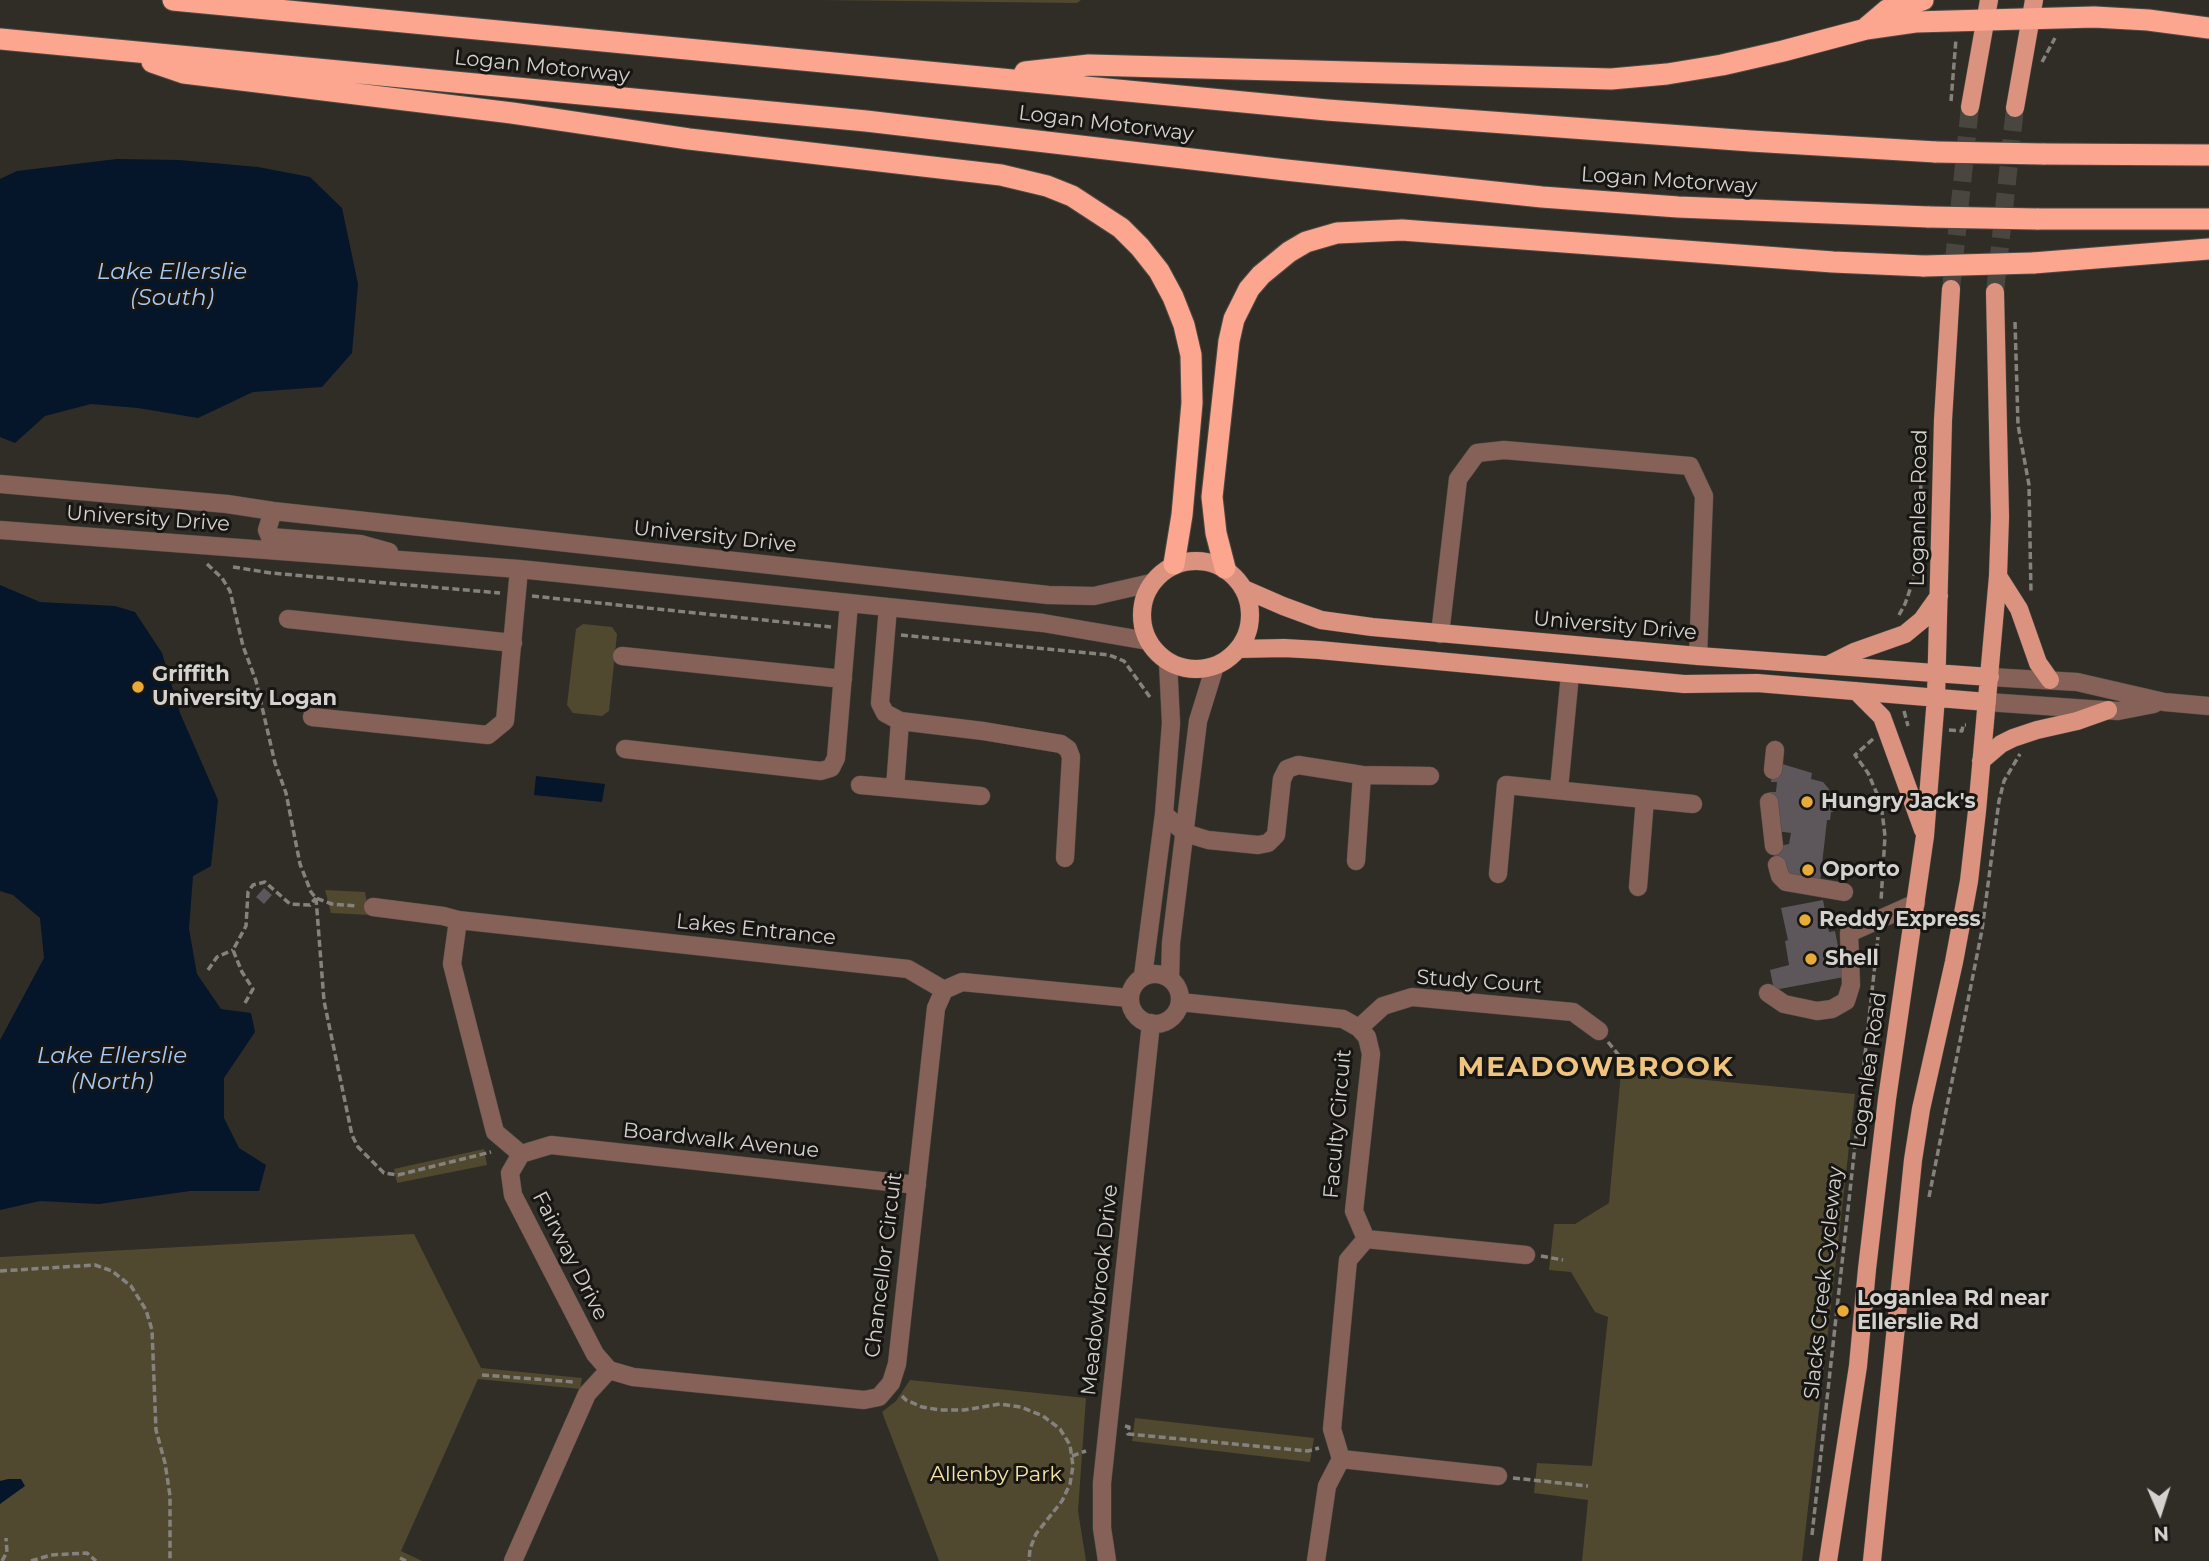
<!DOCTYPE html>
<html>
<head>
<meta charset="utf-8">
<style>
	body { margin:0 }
	#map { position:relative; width:2209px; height:1561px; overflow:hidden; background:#302d27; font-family:Montserrat,sans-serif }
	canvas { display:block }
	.north { position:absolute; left:2125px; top:1477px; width:70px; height:70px; -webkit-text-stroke:5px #171613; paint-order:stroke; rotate:177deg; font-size:19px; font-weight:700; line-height:28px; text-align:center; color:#d4d2ce }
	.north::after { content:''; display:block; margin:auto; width:24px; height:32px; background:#d4d2ce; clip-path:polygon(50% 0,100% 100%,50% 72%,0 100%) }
</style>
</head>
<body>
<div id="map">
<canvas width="2209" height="1561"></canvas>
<div class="north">N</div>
</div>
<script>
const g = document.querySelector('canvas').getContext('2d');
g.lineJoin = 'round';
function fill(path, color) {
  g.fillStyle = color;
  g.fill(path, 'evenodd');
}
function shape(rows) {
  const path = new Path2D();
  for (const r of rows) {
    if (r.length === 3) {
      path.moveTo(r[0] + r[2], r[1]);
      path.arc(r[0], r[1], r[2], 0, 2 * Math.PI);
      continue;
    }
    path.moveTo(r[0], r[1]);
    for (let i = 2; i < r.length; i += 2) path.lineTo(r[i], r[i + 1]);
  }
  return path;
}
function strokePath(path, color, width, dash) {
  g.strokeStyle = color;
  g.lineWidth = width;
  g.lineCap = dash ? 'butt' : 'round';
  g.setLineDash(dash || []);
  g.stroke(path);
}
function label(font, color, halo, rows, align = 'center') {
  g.font = font + ' Montserrat,sans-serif';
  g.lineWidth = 6;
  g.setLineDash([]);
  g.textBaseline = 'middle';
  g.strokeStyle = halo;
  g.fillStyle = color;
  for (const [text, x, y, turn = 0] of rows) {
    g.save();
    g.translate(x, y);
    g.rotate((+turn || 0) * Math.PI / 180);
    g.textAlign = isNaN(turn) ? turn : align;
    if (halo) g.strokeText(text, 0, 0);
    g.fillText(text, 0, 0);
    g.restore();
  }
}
const green = shape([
	[818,0,1081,0,1077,3],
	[583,624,612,627,617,634,609,711,602,716,573,713,567,705,576,629],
	[325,890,365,892,369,915,331,913],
	[1621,1072,1855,1094,1802,1561,1582,1561,1588,1500,1534,1493,1537,1463,1592,1466,1608,1317,1595,1312,1571,1272,1549,1270,1554,1224,1575,1224,1609,1203],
	[484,1149,487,1165,397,1183,394,1169],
	[414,1234,481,1368,582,1378,580,1389,478,1379,401,1551,422,1561,0,1561,0,1504,6,1497,9,1479,0,1481,0,1257],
	[910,1380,1086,1398,1078,1511,1086,1561,939,1561,882,1412,896,1401],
	[1135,1418,1314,1438,1310,1462,1132,1441]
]);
const water = shape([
	[117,159,179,160,258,167,310,177,342,208,358,284,352,353,322,387,253,392,198,418,138,408,91,404,45,416,15,443,0,437,0,179,17,171],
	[0,585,40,602,115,606,135,612,162,653,180,713,218,800,211,866,193,876,189,929,197,974,221,1009,251,1013,255,1032,224,1078,224,1118,239,1148,266,1165,259,1191,190,1191,99,1204,40,1201,0,1210,0,1040,44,958,40,918,13,895,0,891],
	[536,776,605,784,602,802,534,795],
	[9,1479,21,1479,25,1486,0,1504,0,1481]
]);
const building = shape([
	[1779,763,1812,773,1811,779,1823,782,1829,789,1828,792,1835,798,1833,812,1831,812,1830,820,1827,820,1820,882,1788,879,1775,865,1773,847,1789,844,1791,833,1777,831,1768,802,1769,792,1776,792,1777,782,1771,782,1772,771],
	[264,888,272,895,264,904,256,897],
	[1823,900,1829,932,1835,931,1844,977,1774,990,1770,970,1789,965,1785,941,1788,940,1781,908]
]);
const majorTunnel = shape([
	[1951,289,1970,107],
	[1995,292,2015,108]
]);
const path = shape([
	[2042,62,2055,38],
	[1951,101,1956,39],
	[2015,322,2018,425,2029,485,2031,593],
	[207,564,222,578,230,591,243,646,256,681,275,763,286,793,300,864,311,892,316,898,332,904,357,906],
	[233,567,271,573,500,593],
	[532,596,831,627],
	[1899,615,1905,604,1913,581,1917,554,1922,465],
	[901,635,1109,655,1124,661,1152,700],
	[1904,711,1908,726],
	[1949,730,1962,731,1963,725,1966,725],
	[1873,739,1855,755,1868,773,1881,803,1885,836,1881,901],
	[316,898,324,1001,352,1135,358,1147,384,1173,398,1175,491,1152],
	[208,970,217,957,233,950],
	[245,1003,253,989,242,972,233,950,246,926,248,892,253,885,265,882,290,904,310,905,316,898],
	[1608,1042,1626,1064,1628,1076],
	[1929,1197,1982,930,1999,801,2004,781,2020,754],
	[1541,1256,1563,1260],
	[0,1271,95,1265,112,1271,131,1286,146,1310,152,1330,156,1430,165,1463,170,1496,170,1561],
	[482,1375,574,1382],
	[902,1396,906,1400,922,1407,940,1410,964,1410,1000,1404,1021,1407,1043,1416,1060,1429,1070,1445,1073,1466,1070,1484,1062,1501,1036,1534,1030,1549,1029,1561],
	[1125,1426,1129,1427,1128,1434,1308,1451,1319,1448],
	[1072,1456,1086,1451],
	[1513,1478,1588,1486],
	[1812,1535,1878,937],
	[400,1558,406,1561],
	[2,1561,7,1552,6,1538],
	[31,1561,51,1555,87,1553,96,1561]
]);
const minor = shape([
	[0,484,227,504,273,511,1048,595,1094,596,1151,583],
	[273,511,267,530,270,537,360,544,389,552],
	[0,530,519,569,1043,623,1148,641],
	[888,607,880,703,885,713,900,721,983,731,1061,744,1068,749,1071,757,1065,858],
	[288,619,513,643],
	[1440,634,1458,479,1477,453,1504,450,1690,466,1704,496,1698,656],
	[622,656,843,679],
	[1990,677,2077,682,2164,702,2209,706],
	[1987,702,2118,711,2154,704],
	[312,717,488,735,505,721,519,569],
	[625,749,821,771,831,768,836,758,849,603],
	[1773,770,1775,750],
	[860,785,981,796],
	[895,788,900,721],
	[1559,789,1570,674],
	[1769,802,1774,846],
	[1164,814,1185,833,1208,840,1258,845,1268,843,1276,835,1282,779,1287,769,1298,765,1362,775,1430,776],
	[1356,861,1362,775],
	[1777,865,1780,876,1786,882,1844,892],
	[1498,874,1506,785,1693,804],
	[1638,887,1645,799],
	[373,907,443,916,458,920,908,969,944,990,962,982,1129,998],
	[458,920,452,964,495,1132,521,1154],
	[1155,999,25],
	[1143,976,1164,814,1171,723,1168,662],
	[1170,979,1171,943,1198,721,1215,666],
	[1768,993,1784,1004,1817,1011,1832,1009,1846,1001,1851,985,1849,933,1916,903],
	[1180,1002,1343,1019,1359,1028,1367,1037,1371,1054,1354,1211,1366,1239,1348,1260,1332,1429,1341,1459,1327,1486,1316,1561],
	[1359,1028,1383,1006,1412,997,1573,1012,1599,1031],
	[521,1154,551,1145,917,1185],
	[521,1154,510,1173,513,1195,595,1354,609,1370],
	[1366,1239,1526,1255],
	[609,1370,633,1377,864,1400,879,1397,891,1383,897,1364,936,1008,944,990],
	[1341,1459,1498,1476],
	[513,1561,587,1394,609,1370],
	[1107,1561,1102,1528,1102,1483,1151,1023]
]);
const major = shape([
	[1970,107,1989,0],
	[2015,108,2034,0],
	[1196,615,54],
	[1998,576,2019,609,2038,663,2050,680],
	[1244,589,1283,606,1321,620,1372,627,1698,656,1990,677],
	[1238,649,1284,648,1319,650,1684,684,1757,683,1987,702],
	[1830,664,1854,652,1905,634,1922,620,1939,596],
	[1856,691,1882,717,1923,830],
	[1981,761,2001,744,2013,738,2037,730,2077,721,2108,710],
	[1828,1561,1858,1366,1867,1269,1887,1099,1925,836,1936,697,1943,420,1951,289],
	[1872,1561,1913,1160,1921,1109,1954,962,1969,881,1977,811,1998,576,2000,517,1995,292]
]);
const highway = shape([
	[173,0,1327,110,1751,141,1936,152],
	[1867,27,1887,10,1923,0],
	[0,39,866,121,1286,170,1542,197,1678,207,1929,217],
	[152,62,184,73,512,113,689,139,1001,175,1047,186,1072,196,1121,228,1140,247,1159,271,1173,297,1184,325,1191,355,1192,403,1182,515,1174,564],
	[1025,72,1089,65,1611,79,1667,74,1722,65,1783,51,1866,29,1915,22,2094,17,2148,20,2209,28],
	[2043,154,2209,155],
	[2037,219,2209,219],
	[2033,263,2209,249],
	[1225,568,1216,533,1212,497,1229,341,1234,319,1249,289,1261,275,1289,252,1306,242,1337,233,1402,230,1833,262,1924,266]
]);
const highwayBridge = shape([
	[1936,152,2043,154],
	[1929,217,2037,219],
	[1924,266,2033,263]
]);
const markers = [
	[138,687,7,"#e9ab38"],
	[1807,802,7,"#e9ab38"],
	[1808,870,7,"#e9ab38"],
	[1805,920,7,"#e9ab38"],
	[1811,959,7,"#e9ab38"],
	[1843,1311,7,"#e9ab38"]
];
const streetNames = [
	["Logan Motorway",542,67,6],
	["Logan Motorway",1106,124,7],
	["Logan Motorway",1669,181,4],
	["Loganlea Road",1919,508,-89],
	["University Drive",148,519,4],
	["University Drive",715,537,6],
	["University Drive",1615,626,5],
	["Lakes Entrance",756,930,6],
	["Study Court",1479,982,4],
	["Loganlea Road",1869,1070,-82],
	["Faculty Circuit",1338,1124,-85],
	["Boardwalk Avenue",721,1141,6],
	["Fairway Drive",570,1256,63],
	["Chancellor Circuit",884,1265,-83],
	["Slacks Creek Cycleway",1824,1283,-84],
	["Meadowbrook Drive",1100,1290,-84]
];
const poiNames = [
	["Griffith",152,675],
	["University Logan",152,699],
	["Hungry Jack's",1821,802],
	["Oporto",1822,870],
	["Reddy Express",1819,920],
	["Shell",1825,959],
	["Loganlea Rd near",1857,1299],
	["Ellerslie Rd",1857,1323]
];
const parkNames = [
	["Allenby Park",996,1475]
];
const waterNames = [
	["Lake Ellerslie",172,272],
	["(South)",172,298],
	["Lake Ellerslie",112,1056],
	["(North)",112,1082]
];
const districtNames = [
	["MEADOWBROOK",1596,1068]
];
fill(green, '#514830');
fill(water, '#05152a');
fill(building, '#5d575c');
strokePath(majorTunnel, '#494640', 18, [18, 9]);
strokePath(minor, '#4e4b45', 19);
strokePath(major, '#4e4b45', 19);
strokePath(highway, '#4e4b45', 23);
strokePath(path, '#85827d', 3.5, [7, 3.5]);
strokePath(minor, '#856158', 18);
strokePath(major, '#db937f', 18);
strokePath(highway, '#fda68f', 21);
strokePath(highwayBridge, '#4e4b45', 23, []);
strokePath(highwayBridge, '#fda68f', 21);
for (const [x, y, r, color] of markers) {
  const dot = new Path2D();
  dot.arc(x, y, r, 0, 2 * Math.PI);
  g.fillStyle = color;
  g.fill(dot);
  strokePath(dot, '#171613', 2.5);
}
label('21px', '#d4d2ce', '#171613', streetNames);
label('bold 21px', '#d4d2ce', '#171613', poiNames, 'left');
label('21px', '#f8e2a7', '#171613', parkNames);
label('italic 23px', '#a5cafa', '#171613', waterNames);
g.letterSpacing = '2px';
label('bold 28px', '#efc47f', '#171613', districtNames);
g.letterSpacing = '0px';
</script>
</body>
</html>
